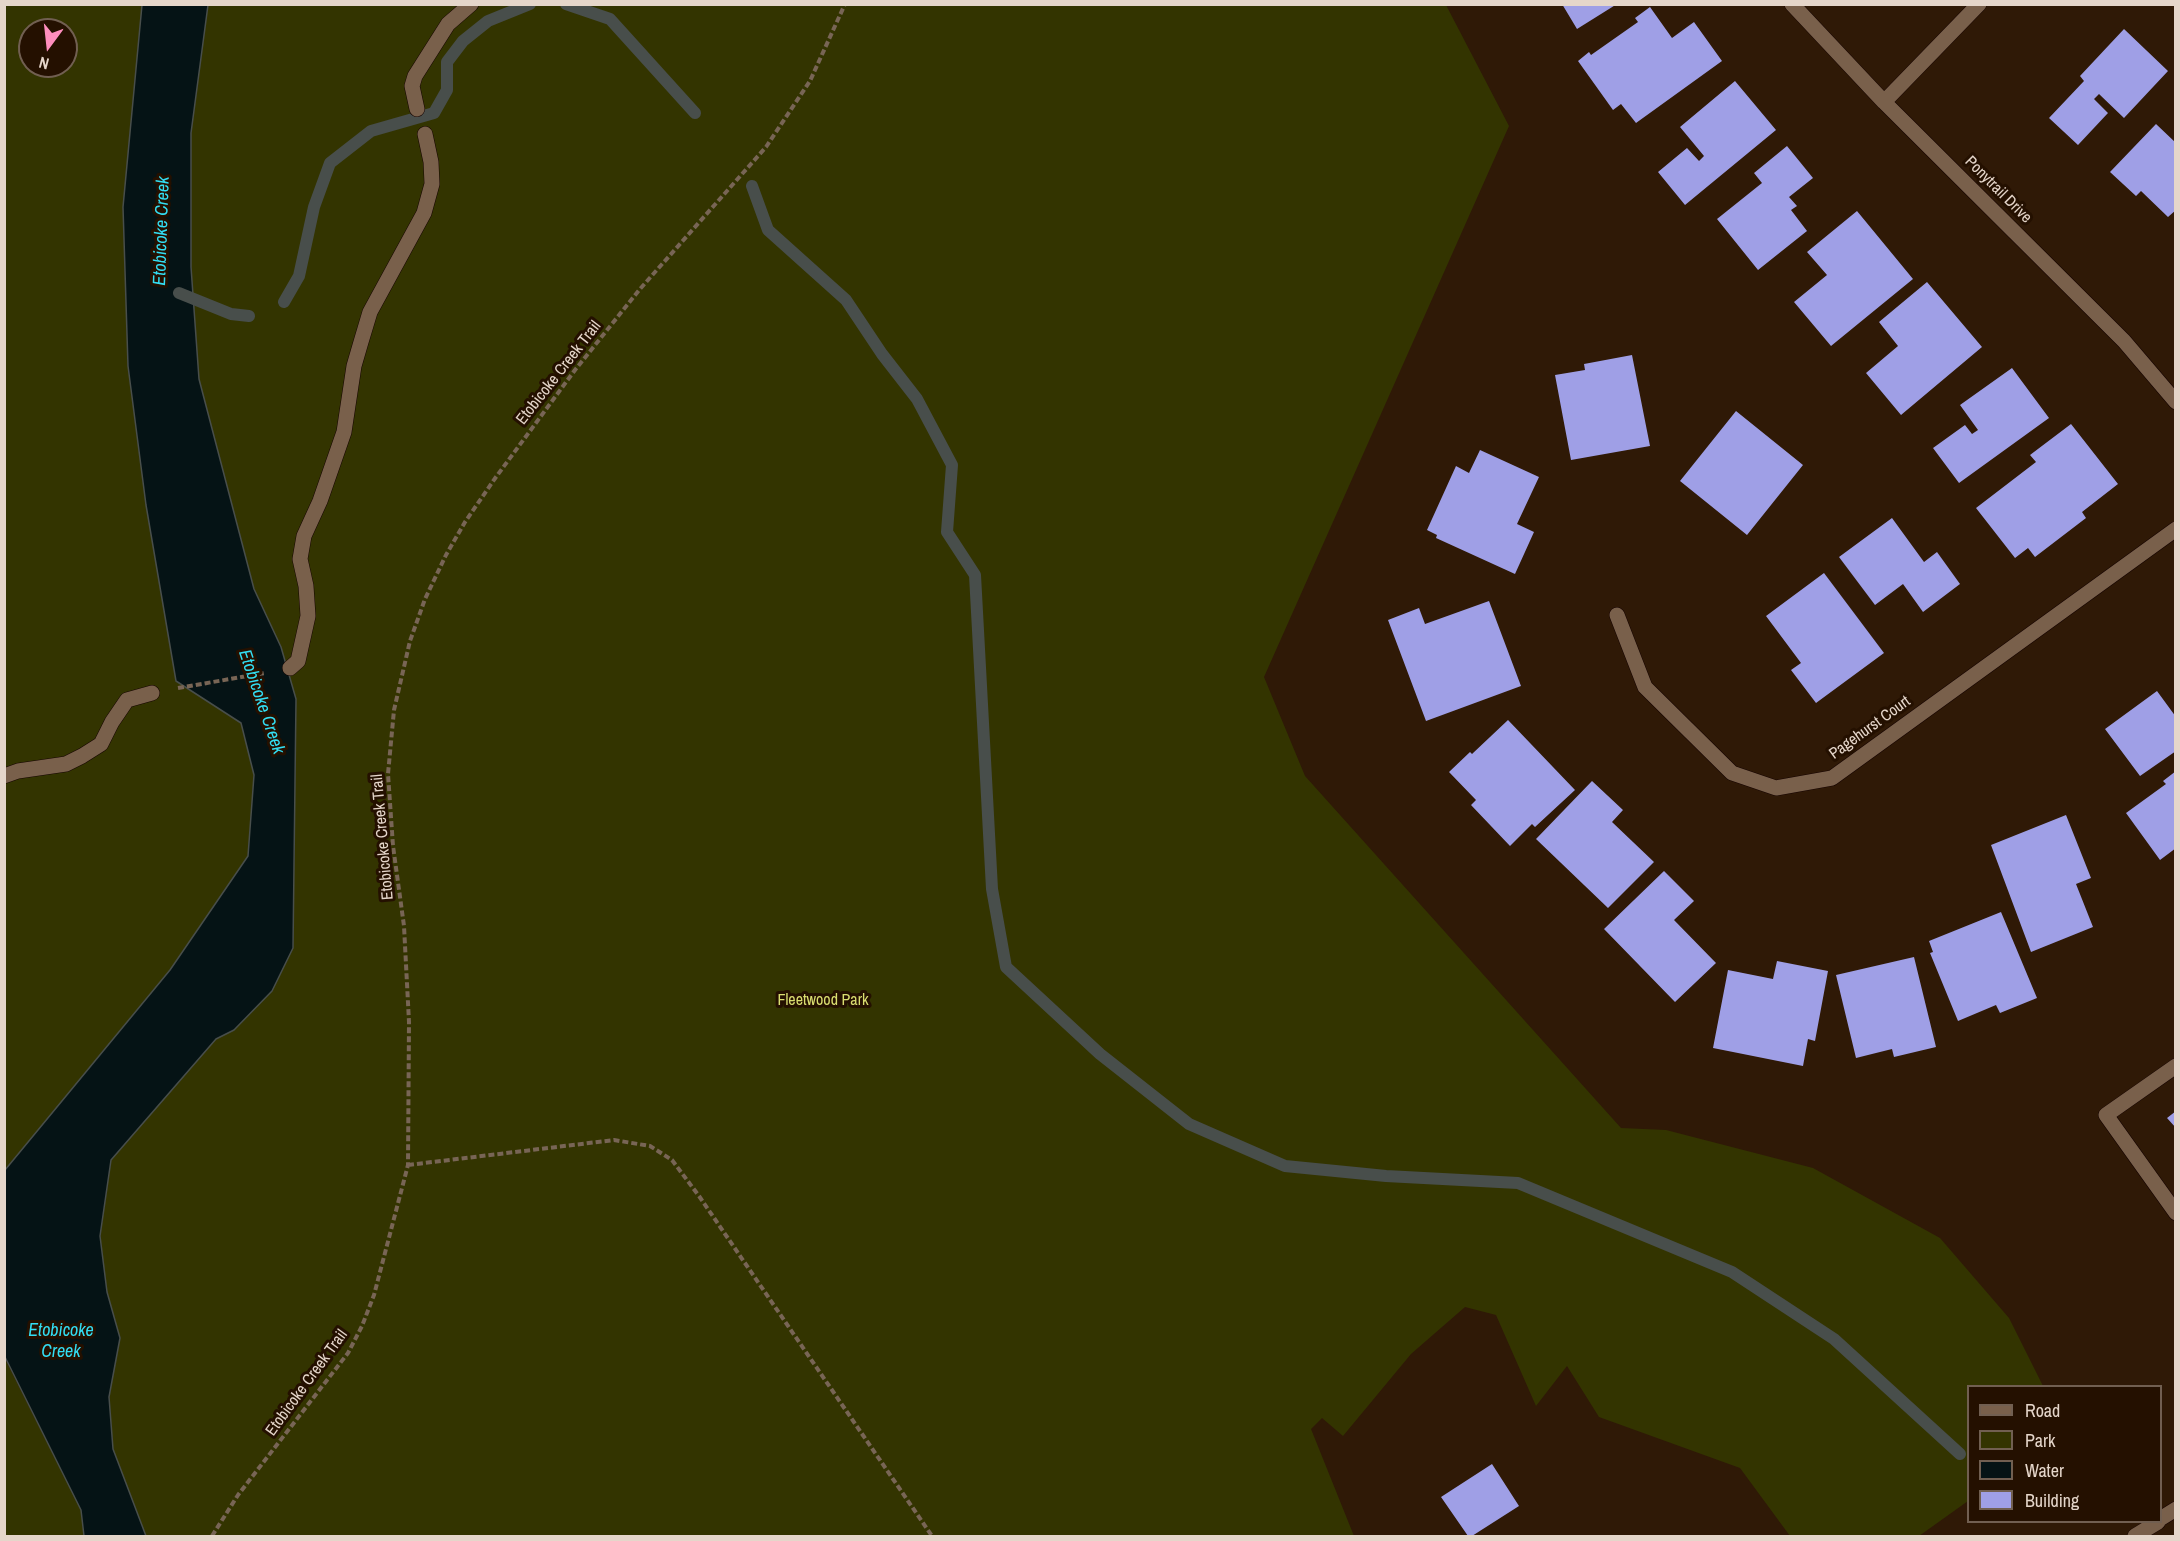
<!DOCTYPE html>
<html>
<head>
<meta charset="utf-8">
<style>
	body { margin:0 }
	#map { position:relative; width:2180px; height:1541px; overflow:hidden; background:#2f1906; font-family:"Archivo Narrow",sans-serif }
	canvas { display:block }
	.frame { position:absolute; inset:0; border:6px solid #e5d6ca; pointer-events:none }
	.legend { position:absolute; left:1967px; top:1385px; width:195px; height:138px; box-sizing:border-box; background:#241000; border:2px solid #715f51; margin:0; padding:8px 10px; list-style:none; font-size:18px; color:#e5d6ca }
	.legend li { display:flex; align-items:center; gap:12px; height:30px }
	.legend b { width:30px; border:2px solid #715f51 }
	.north { position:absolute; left:18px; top:18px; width:60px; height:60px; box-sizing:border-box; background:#241000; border:2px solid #715f51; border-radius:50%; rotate:195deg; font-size:16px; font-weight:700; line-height:24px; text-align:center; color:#e5d6ca }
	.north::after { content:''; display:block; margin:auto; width:21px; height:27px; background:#fe8ebd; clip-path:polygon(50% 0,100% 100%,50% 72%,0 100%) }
</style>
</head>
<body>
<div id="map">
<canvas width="2180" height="1541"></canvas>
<div class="frame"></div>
<ul class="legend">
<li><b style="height:8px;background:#79604b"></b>Road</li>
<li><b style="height:16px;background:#333400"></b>Park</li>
<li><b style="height:16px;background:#051315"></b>Water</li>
<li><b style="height:16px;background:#9f9fe6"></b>Building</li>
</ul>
<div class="north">N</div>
</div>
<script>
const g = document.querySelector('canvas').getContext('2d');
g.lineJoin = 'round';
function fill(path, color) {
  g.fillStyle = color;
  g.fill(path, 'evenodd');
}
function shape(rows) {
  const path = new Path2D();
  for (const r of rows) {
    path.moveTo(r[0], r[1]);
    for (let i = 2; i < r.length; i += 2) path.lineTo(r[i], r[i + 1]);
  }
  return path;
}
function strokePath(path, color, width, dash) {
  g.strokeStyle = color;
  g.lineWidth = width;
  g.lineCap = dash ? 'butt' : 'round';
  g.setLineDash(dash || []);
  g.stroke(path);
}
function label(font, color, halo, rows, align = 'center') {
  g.font = font + ' "Archivo Narrow",sans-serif';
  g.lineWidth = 6;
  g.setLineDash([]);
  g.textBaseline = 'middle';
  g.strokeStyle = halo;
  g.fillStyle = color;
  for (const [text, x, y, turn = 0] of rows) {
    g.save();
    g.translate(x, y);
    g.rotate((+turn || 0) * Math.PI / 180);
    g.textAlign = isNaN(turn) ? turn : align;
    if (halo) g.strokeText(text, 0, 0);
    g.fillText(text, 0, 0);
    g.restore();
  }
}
const green = shape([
	[5,5,1446,5,1509,126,1264,677,1305,776,1621,1128,1666,1130,1813,1168,1940,1238,2009,1318,2043,1386,1968,1386,1968,1501,1919,1536,1790,1536,1740,1468,1599,1417,1567,1366,1536,1406,1496,1315,1465,1307,1411,1354,1343,1436,1322,1418,1311,1429,1354,1536,146,1536,113,1449,109,1398,120,1338,107,1292,100,1236,111,1160,216,1039,234,1030,293,948,296,700,241,723,254,775,248,856,170,970,5,1170],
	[30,30,66,30,66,66,30,66],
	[4,1357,81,1510,84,1536,5,1536]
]);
const water = shape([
	[142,5,208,5,191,133,191,267,199,379,254,589,281,647,296,699,293,948,272,991,234,1030,216,1039,111,1160,100,1236,107,1292,120,1338,109,1397,113,1449,146,1536,84,1536,81,1510,5,1357,5,1170,170,970,248,856,254,775,241,723,176,681,146,505,128,366,123,207,142,5]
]);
const stream = shape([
	[566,4,610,19,695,113],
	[752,186,768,230,846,300,882,354,917,399,952,465,947,532,975,575,992,889,1006,967,1100,1054,1189,1124,1285,1166,1386,1176,1518,1183,1732,1272,1834,1339,1960,1454],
	[179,293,231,314,249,316],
	[284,302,299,276,314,207,330,163,371,131,434,113,447,90,447,62,463,41,488,21,530,4]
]);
const building = shape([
	[1562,4,1617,4,1577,29],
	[1650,7,1672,38,1694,22,1722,61,1636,123,1621,104,1613,110,1578,61,1589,52,1591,55,1638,22,1635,18],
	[2124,29,2168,71,2124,118,2099,94,2094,99,2108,113,2078,145,2049,118,2084,81,2080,76],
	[1735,81,1776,130,1685,205,1658,172,1687,148,1699,161,1704,156,1680,127],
	[2156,124,2176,143,2176,210,2168,217,2141,191,2136,196,2110,172],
	[1787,146,1813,178,1789,197,1797,206,1791,210,1807,231,1758,270,1717,219,1762,183,1754,173],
	[1857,211,1913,279,1831,346,1794,302,1827,275,1807,252],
	[1927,282,1982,347,1901,415,1866,373,1898,346,1879,322],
	[1632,355,1650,446,1571,460,1555,375,1585,370,1584,364],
	[2012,368,2049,418,1959,483,1933,448,1965,425,1972,434,1978,430,1960,405],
	[1736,411,1803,465,1747,535,1680,481],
	[2071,424,2118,484,2082,512,2086,518,2035,557,2028,548,2015,558,1976,508,2036,462,2030,455],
	[1480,450,1539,477,1517,524,1534,532,1515,574,1436,538,1437,535,1427,530,1456,466,1469,473],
	[1892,518,1924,562,1937,552,1960,584,1923,612,1903,584,1875,605,1839,557],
	[1824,573,1884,653,1816,703,1791,670,1801,663,1766,616],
	[1489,601,1521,686,1426,721,1388,620,1419,608,1425,624],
	[2157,691,2176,717,2176,751,2140,776,2105,729],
	[1508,720,1575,790,1535,827,1532,824,1510,846,1471,805,1476,800,1449,772,1470,752,1472,754],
	[2176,771,2176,848,2160,860,2126,813,2166,784,2163,781],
	[1592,781,1623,810,1612,822,1654,862,1608,908,1536,839],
	[2066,815,2091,878,2076,884,2093,927,2031,952,1991,845],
	[1664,871,1694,901,1674,920,1716,963,1675,1002,1604,929],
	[2001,912,2037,998,2000,1013,1996,1005,1958,1021,1930,953,1933,952,1929,941],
	[1914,957,1936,1047,1894,1057,1892,1049,1856,1058,1836,975],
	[1777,961,1828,971,1815,1041,1808,1039,1803,1066,1713,1048,1728,970,1773,979],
	[2176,1111,2176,1128,2167,1118],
	[1492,1464,1519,1506,1472,1536,1468,1536,1441,1497]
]);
const path = shape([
	[178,688,265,673],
	[408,1165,614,1140,650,1146,672,1160,699,1196,932,1536],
	[212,1536,238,1495,348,1353,362,1326,374,1295,408,1165,409,1022,404,926,393,846,388,774,394,710,410,641,425,599,446,555,465,522,496,477,575,370,640,289,766,147,810,81,845,4]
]);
const service = shape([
	[417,109,412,86,415,76,448,24,471,4],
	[290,668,298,661,308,616,306,586,300,559,304,536,320,501,344,432,354,366,361,342,370,312,424,213,432,184,431,162,425,134],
	[4,776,18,771,66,764,82,756,101,744,112,722,127,700,152,693],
	[2176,1066,2106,1115,2176,1213]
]);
const minor = shape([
	[1792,4,1884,102,2124,341,2176,402],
	[1884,102,1979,4],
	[1617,615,1645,687,1732,773,1776,788,1832,778,2176,529]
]);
const secondary = shape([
	[2160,1519,2176,1509],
	[2135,1536,2158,1522]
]);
const streetNames = [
	["Ponytrail Drive",1998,190,45],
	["Etobicoke Creek Trail",559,373,-52],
	["Pagehurst Court",1870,728,-36],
	["Etobicoke Creek Trail",383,837,-95],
	["Etobicoke Creek Trail",307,1383,-54]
];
const parkNames = [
	["Fleetwood Park",823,1001]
];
const waterNames = [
	["Etobicoke Creek",162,231,-88],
	["Etobicoke Creek",261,702,71],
	["Etobicoke",61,1331],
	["Creek",61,1352]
];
fill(green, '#333400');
fill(water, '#051315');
strokePath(water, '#484e4b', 1.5);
strokePath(stream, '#484e4b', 12);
fill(building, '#9f9fe6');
strokePath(service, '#160400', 16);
strokePath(minor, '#160400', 16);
strokePath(secondary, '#160400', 16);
strokePath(path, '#786555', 4, [6, 3]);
strokePath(service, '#79604b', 15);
strokePath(minor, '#79604b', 15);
strokePath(secondary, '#79604b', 15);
label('16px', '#e5d6ca', '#241000', streetNames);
label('16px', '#dade70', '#241000', parkNames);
label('italic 18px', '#32def3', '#241000', waterNames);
</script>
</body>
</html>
